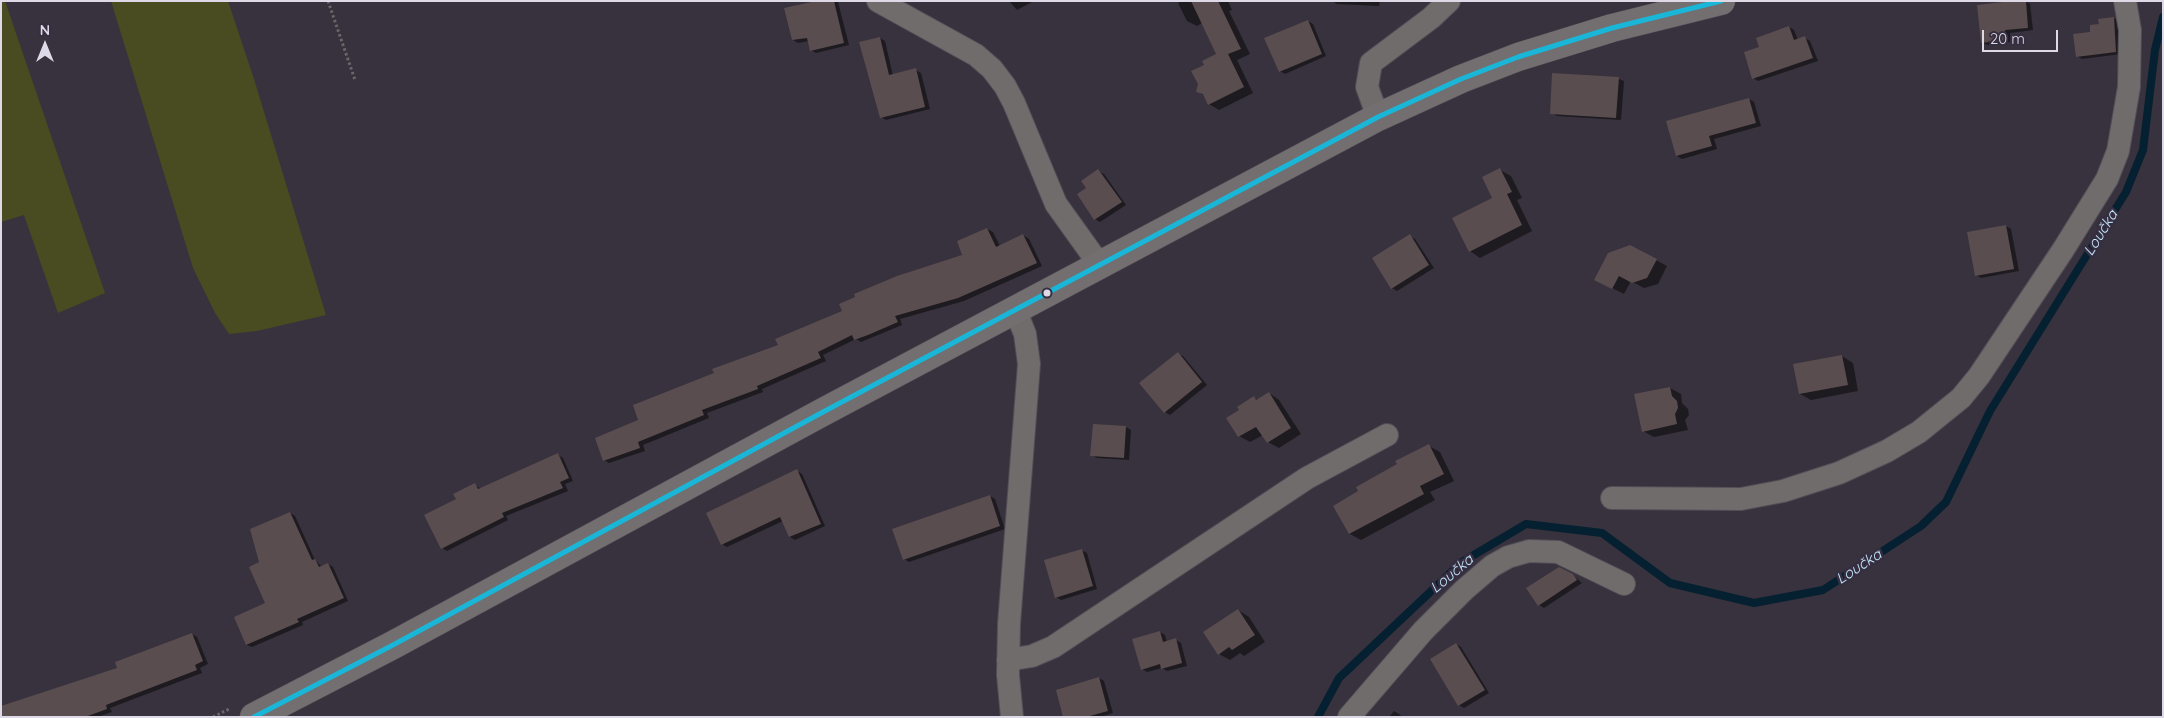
<!DOCTYPE html>
<html>
<head>
<meta charset="utf-8">
<style>
	body { margin:0 }
	#map { position:relative; width:2164px; height:718px; overflow:hidden; background:#37323d; font-family:Quicksand,sans-serif }
	canvas { display:block }
	.frame { position:absolute; inset:0; border:2px solid #ded9e6; pointer-events:none }
	.north { position:absolute; left:20px; top:20px; width:50px; height:50px; -webkit-text-stroke:4px #362e41; paint-order:stroke; rotate:0deg; font-size:14px; font-weight:700; line-height:20px; text-align:center; color:#ded9e6 }
	.north::after { content:''; display:block; margin:auto; width:18px; height:22px; background:#ded9e6; clip-path:polygon(50% 0,100% 100%,50% 72%,0 100%) }
	.scale { position:absolute; left:1982px; top:30px; width:76px; height:22px; box-sizing:border-box; border:2px solid #ded9e6; border-top:0; padding-left:6px; font-size:15px; line-height:18px; white-space:nowrap; color:#ded9e6; -webkit-text-stroke:4px #362e41; paint-order:stroke }
</style>
</head>
<body>
<div id="map">
<canvas width="2164" height="718"></canvas>
<div class="frame"></div>
<div class="north">N</div>
<div class="scale">20 m</div>
</div>
<script>
const g = document.querySelector('canvas').getContext('2d');
g.lineJoin = 'round';
function fill(path, color) {
  g.fillStyle = color;
  g.fill(path, 'evenodd');
}
function shape(rows) {
  const path = new Path2D();
  for (const r of rows) {
    path.moveTo(r[0], r[1]);
    for (let i = 2; i < r.length; i += 2) path.lineTo(r[i], r[i + 1]);
  }
  return path;
}
function strokePath(path, color, width, dash) {
  g.strokeStyle = color;
  g.lineWidth = width;
  g.lineCap = dash ? 'butt' : 'round';
  g.setLineDash(dash || []);
  g.stroke(path);
}
function label(font, color, halo, rows, align = 'center') {
  g.font = font + ' Quicksand,sans-serif';
  g.lineWidth = 5;
  g.setLineDash([]);
  g.textBaseline = 'middle';
  g.strokeStyle = halo;
  g.fillStyle = color;
  for (const [text, x, y, turn = 0] of rows) {
    g.save();
    g.translate(x, y);
    g.rotate((+turn || 0) * Math.PI / 180);
    g.textAlign = isNaN(turn) ? turn : align;
    if (halo) g.strokeText(text, 0, 0);
    g.fillText(text, 0, 0);
    g.restore();
  }
}
const green = shape([
	[1,1,5,1,105,293,58,313,24,215,1,222],
	[111,1,228,1,254,79,326,315,257,331,229,334,215,313,193,268]
]);
const shadow = shape([
	[822,1,838,2,849,45,816,53,811,50,809,41,798,43,793,40],
	[1009,1,1034,1,1017,10],
	[1182,1,1228,1,1232,10,1229,11,1250,54,1237,60,1253,93,1219,110,1209,104,1206,96,1197,91,1206,65,1217,55,1202,23,1197,26,1187,21,1178,3],
	[1332,1,1380,1,1379,6,1337,4],
	[2026,1,2030,4,2033,30,2010,33,2010,42,1987,45,1982,42],
	[2114,18,2119,21,2121,54,2082,59,2077,56,2100,25,2100,20],
	[1308,21,1313,24,1326,56,1285,74,1280,71],
	[1789,27,1794,30,1798,40,1805,38,1810,41,1818,61,1758,81,1753,78,1760,48],
	[880,38,885,41,893,76,916,70,921,73,930,109,886,120,881,117],
	[1619,79,1624,81,1621,120,1557,116,1552,113],
	[1749,99,1754,102,1761,126,1714,139,1717,149,1682,159,1677,156],
	[1500,170,1511,176,1522,198,1517,200,1532,231,1480,258,1470,251,1494,198],
	[1098,171,1104,174,1126,205,1100,222,1095,219,1087,189],
	[2006,226,2011,229,2019,271,1981,278,1976,275],
	[987,229,993,232,1000,246,1023,235,1029,239,1042,266,964,301,900,319,902,325,861,342,856,339,823,355,826,361,762,389,763,392,707,413,709,418,643,445,645,451,609,463,604,460,640,421,844,311,964,256],
	[1410,236,1415,239,1434,268,1397,291,1392,288],
	[1609,254,1656,260,1667,266,1658,284,1644,288,1631,281,1624,294,1606,285],
	[1178,354,1183,356,1207,385,1170,415,1165,412],
	[1842,356,1853,363,1858,391,1811,400,1800,394],
	[1670,388,1681,394,1682,403,1688,409,1689,415,1685,420,1688,430,1654,437,1643,431],
	[1269,393,1279,400,1301,434,1279,448,1268,442,1263,435,1250,442,1239,436,1241,410,1254,398,1258,400],
	[1126,427,1131,430,1129,460,1097,458,1092,455],
	[1429,446,1440,452,1454,481,1430,492,1435,500,1361,540,1350,534,1335,507],
	[558,455,563,458,573,481,565,484,568,491,506,516,508,520,447,551,442,548,457,499,475,485,481,489],
	[797,471,802,474,825,526,795,540,790,537,783,521,727,547,722,544],
	[990,496,995,499,1005,529,909,562,904,559],
	[290,513,295,516,315,560,322,567,328,564,333,567,348,601,302,622,303,625,252,647,247,645,235,618,267,604,260,563],
	[1081,550,1087,553,1097,589,1061,600,1056,597],
	[1573,575,1582,583,1544,608,1539,605],
	[1238,610,1249,617,1265,642,1244,656,1240,653,1230,660,1219,654],
	[1160,632,1165,635,1167,642,1176,640,1181,643,1187,666,1167,671,1162,668,1147,672,1142,669],
	[192,634,197,637,208,664,200,668,202,673,110,708,112,712,97,717,1,717,118,668],
	[1456,644,1461,647,1489,693,1464,708,1459,705],
	[1099,678,1104,681,1113,713,1100,717,1065,717],
	[1394,711,1399,714,1403,717,1389,717]
]);
const stream = shape([
	[1318,717,1339,678,1462,562,1526,524,1602,533,1670,583,1754,603,1823,590,1921,526,1946,502,1990,411,2126,192,2143,150,2155,50,2163,17]
]);
const building = shape([
	[816,1,834,1,844,43,810,51,807,38,792,40,784,8],
	[1191,1,1218,1,1241,49,1228,54,1244,87,1208,105,1203,94,1196,92,1198,84,1191,71,1204,65,1202,61,1216,54],
	[2011,1,2026,1,2028,28,2005,30,2006,40,1981,43,1977,5],
	[2114,17,2116,52,2076,57,2073,34,2090,32,2090,25,2099,24,2098,19],
	[1308,20,1322,54,1279,72,1264,38],
	[1789,26,1794,40,1805,36,1813,58,1752,79,1744,52,1759,47,1756,38],
	[880,37,889,75,916,68,925,107,880,118,859,42],
	[1552,73,1619,77,1616,118,1550,114],
	[1749,98,1756,123,1709,136,1712,146,1676,156,1666,121],
	[1500,168,1512,192,1507,194,1522,225,1469,252,1452,218,1492,198,1482,177],
	[1098,169,1122,202,1094,220,1077,194,1086,188,1081,181],
	[2006,225,2014,269,1975,276,1967,232],
	[987,228,996,247,1023,234,1037,263,958,298,895,316,898,322,868,335,854,340,852,335,818,352,821,358,757,386,758,389,702,410,704,415,638,442,640,448,603,461,595,438,638,420,633,405,714,373,712,369,778,345,775,339,842,311,839,304,855,297,854,294,897,276,962,255,957,241],
	[1410,234,1429,265,1391,289,1372,258],
	[1630,245,1657,259,1647,278,1632,283,1619,276,1612,289,1594,280,1608,253],
	[1178,352,1202,382,1164,413,1139,383],
	[1842,355,1848,385,1799,394,1793,364],
	[1670,387,1672,396,1677,401,1678,408,1675,414,1677,424,1642,432,1634,394],
	[1269,392,1291,428,1267,443,1256,427,1238,437,1226,418,1239,410,1237,407,1254,396,1256,400],
	[1093,424,1126,426,1124,458,1090,456],
	[1429,444,1444,474,1420,486,1424,494,1349,534,1333,506,1358,491,1356,487,1397,464,1395,461],
	[558,453,569,478,560,482,563,488,502,513,504,517,441,549,424,515,456,499,453,494,475,483,478,489],
	[797,469,821,524,789,537,780,517,721,545,706,513],
	[990,495,1000,526,903,560,892,529],
	[290,512,312,560,315,559,319,567,328,563,344,598,297,619,299,622,246,645,234,617,265,603,249,567,259,562,250,529],
	[1082,549,1093,586,1055,598,1044,560],
	[1559,567,1573,574,1577,580,1538,606,1526,588],
	[1238,609,1255,635,1232,650,1229,647,1218,655,1203,632],
	[1160,631,1163,642,1176,638,1182,663,1161,669,1160,664,1141,670,1132,639],
	[192,633,203,661,195,665,197,670,106,705,107,709,85,717,1,717,1,706,117,668,115,662],
	[1456,643,1485,690,1458,706,1430,659],
	[1099,677,1108,711,1086,717,1063,717,1056,690]
]);
const path = shape([
	[328,1,355,80],
	[213,717,229,709]
]);
const minor = shape([
	[878,1,976,55,992,69,1005,86,1014,103,1056,204,1099,264],
	[1378,117,1367,87,1371,63,1431,18,1449,1],
	[1612,498,1741,499,1783,491,1839,473,1887,451,1919,432,1961,398,1979,376,2063,250,2107,179,2118,151,2129,87,2130,30,2125,1],
	[1008,660,1032,656,1053,647,1307,478,1387,435],
	[1012,717,1008,675,1009,624,1029,364,1025,334,1015,309],
	[1349,717,1423,631,1464,590,1492,566,1508,557,1529,551,1558,552,1624,584]
]);
const secondary = shape([
	[254,717,393,645,823,412,1378,117,1461,79,1518,57,1612,28,1721,1]
]);
const bus1 = shape([
	[254,717,393,645,823,412,1378,117,1461,79,1518,57,1612,28,1721,1]
]);
const markers = [
	[1047,293,4.5,"#ded9e6"]
];
const waterNames = [
	["Loučka",2101,233,-58],
	["Loučka",1859,567,-33],
	["Loučka",1452,574,-40]
];
fill(green, '#494b20');
fill(shadow, '#0007');
strokePath(stream, '#052030', 8);
fill(building, '#5a4d4f');
strokePath(minor, '#524e57', 24);
strokePath(secondary, '#524e57', 29);
strokePath(path, '#6a6669', 3, [2.5, 2.5]);
strokePath(minor, '#706c6c', 22);
strokePath(secondary, '#736e6f', 28);
strokePath(bus1, '#1ab6d8', 5);
for (const [x, y, r, color] of markers) {
  const dot = new Path2D();
  dot.arc(x, y, r, 0, 2 * Math.PI);
  g.fillStyle = color;
  g.fill(dot);
  strokePath(dot, '#362e41', 2);
}
label('italic 15px', '#c7e9fd', '#362e41', waterNames);
</script>
</body>
</html>
